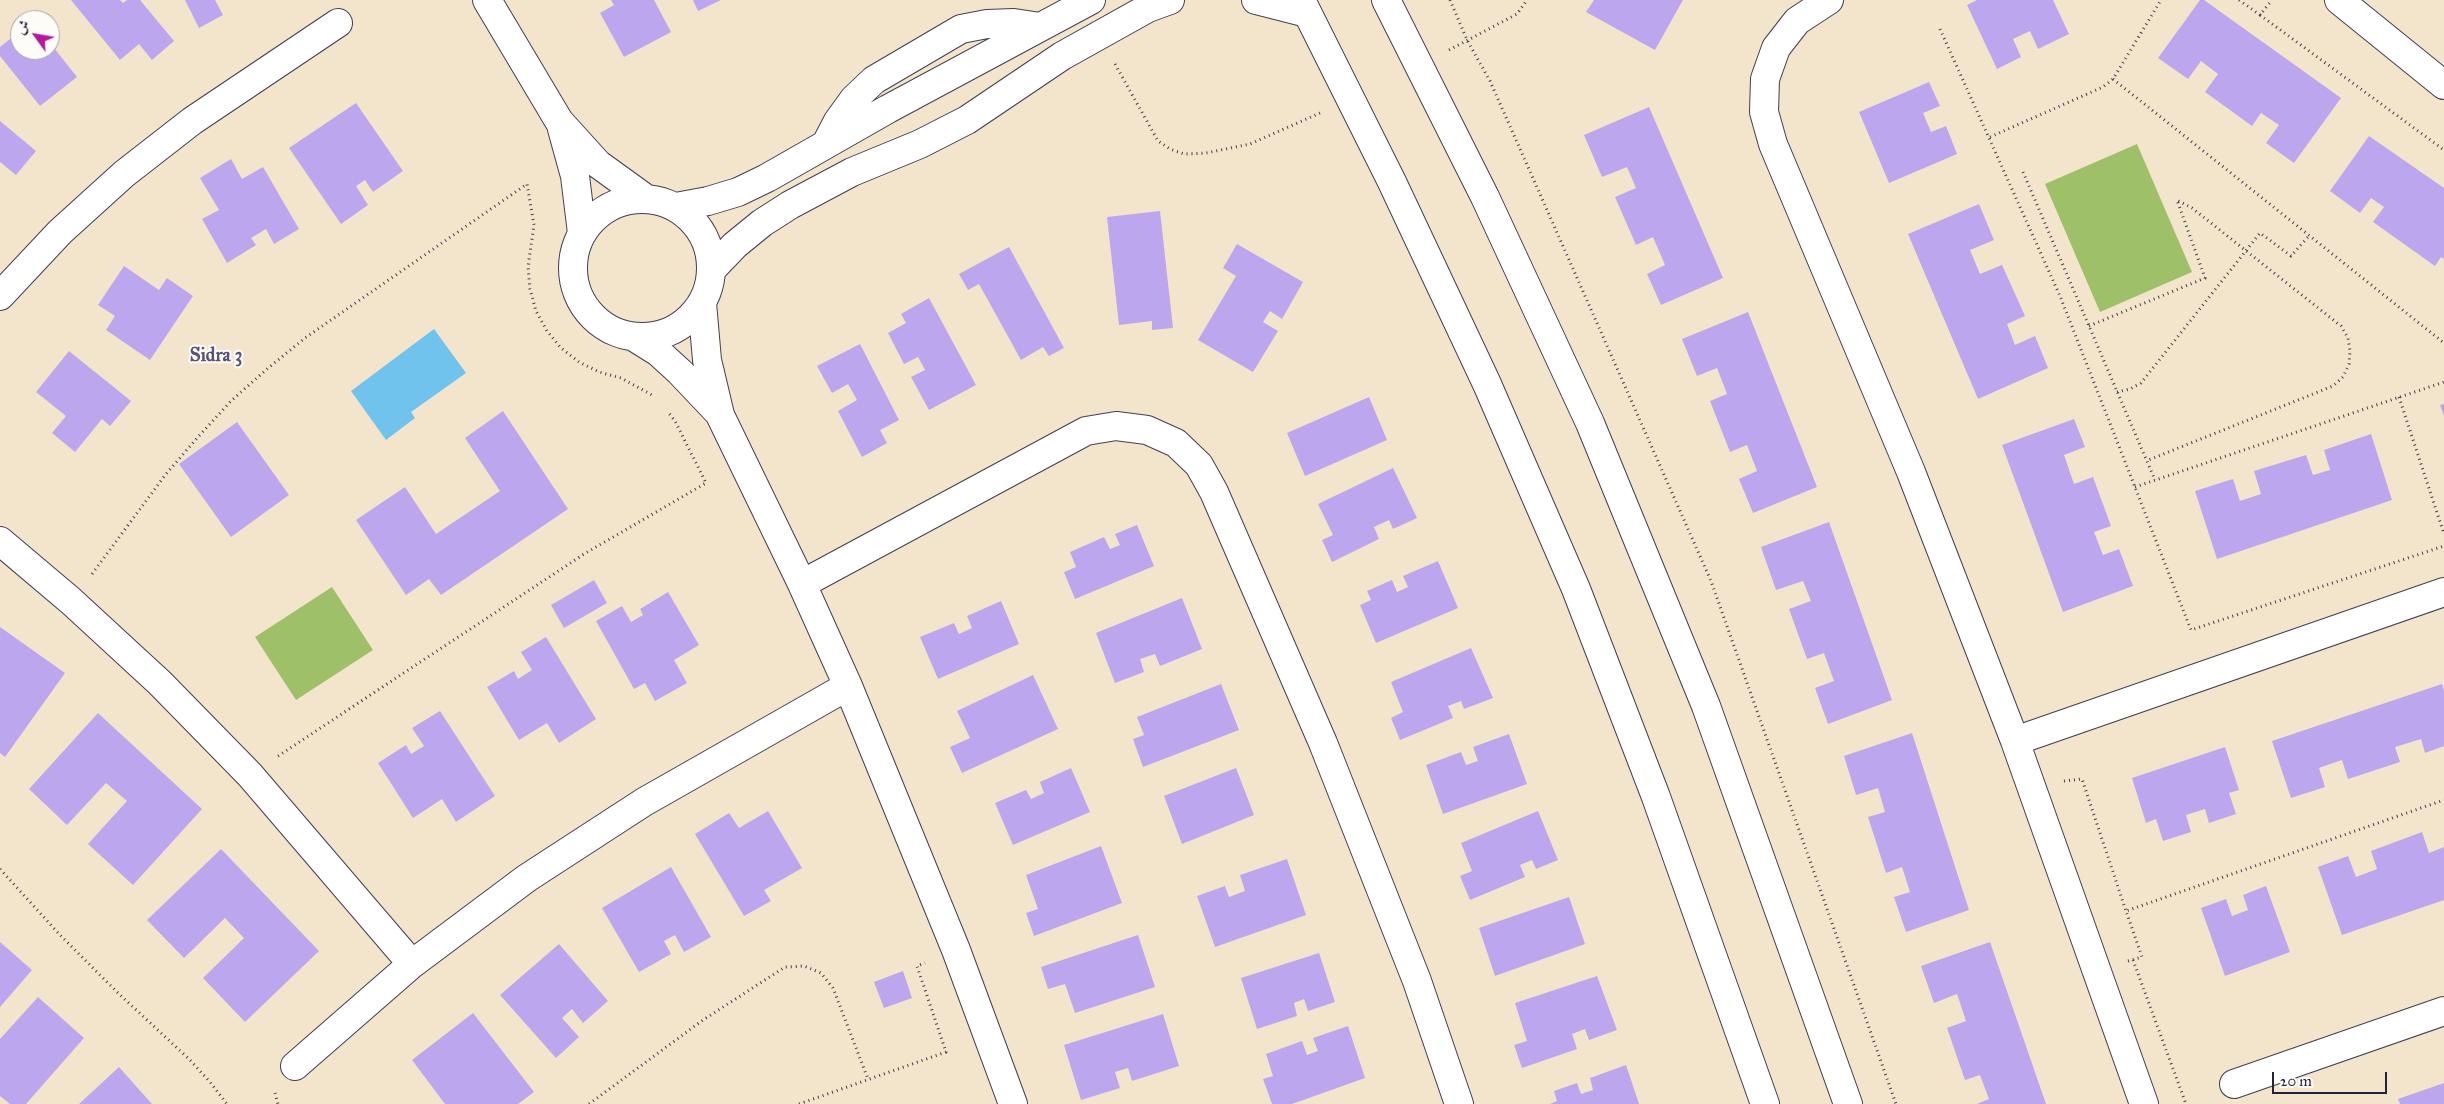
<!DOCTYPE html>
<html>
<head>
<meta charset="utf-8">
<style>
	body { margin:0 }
	#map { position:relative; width:2444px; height:1104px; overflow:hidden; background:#f3e5cb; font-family:"IM FELL Great Primer",Amiri,serif }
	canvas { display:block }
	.north { position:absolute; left:10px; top:10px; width:50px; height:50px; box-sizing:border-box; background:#fdfcf7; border:1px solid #a5a5ac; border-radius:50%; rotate:302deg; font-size:14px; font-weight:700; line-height:20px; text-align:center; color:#22223b }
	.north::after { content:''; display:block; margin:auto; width:18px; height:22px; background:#b5179e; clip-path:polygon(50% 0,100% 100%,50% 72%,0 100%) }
	.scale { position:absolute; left:2272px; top:1072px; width:115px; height:22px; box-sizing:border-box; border:2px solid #22223b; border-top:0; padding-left:6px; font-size:15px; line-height:18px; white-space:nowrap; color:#22223b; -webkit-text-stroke:4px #fdfcf7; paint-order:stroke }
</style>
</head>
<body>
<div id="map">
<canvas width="2444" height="1104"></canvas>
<div class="north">ش</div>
<div class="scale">20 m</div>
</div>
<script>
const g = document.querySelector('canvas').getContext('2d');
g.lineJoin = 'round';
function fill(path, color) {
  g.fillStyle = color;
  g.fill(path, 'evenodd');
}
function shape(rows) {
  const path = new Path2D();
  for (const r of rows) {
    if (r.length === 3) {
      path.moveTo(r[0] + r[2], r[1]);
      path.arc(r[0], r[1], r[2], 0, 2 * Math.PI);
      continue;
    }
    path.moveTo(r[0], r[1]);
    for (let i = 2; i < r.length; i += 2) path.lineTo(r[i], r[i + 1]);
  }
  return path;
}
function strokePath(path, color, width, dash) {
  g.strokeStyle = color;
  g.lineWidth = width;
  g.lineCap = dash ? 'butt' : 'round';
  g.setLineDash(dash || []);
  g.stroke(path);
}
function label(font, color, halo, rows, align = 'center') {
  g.font = font + ' "IM FELL Great Primer",serif';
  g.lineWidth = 4;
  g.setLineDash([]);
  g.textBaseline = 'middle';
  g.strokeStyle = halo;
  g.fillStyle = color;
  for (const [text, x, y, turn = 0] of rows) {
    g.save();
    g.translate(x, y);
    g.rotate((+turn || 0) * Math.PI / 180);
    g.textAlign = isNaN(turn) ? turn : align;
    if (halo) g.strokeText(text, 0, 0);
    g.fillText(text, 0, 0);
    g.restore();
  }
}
const green = shape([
	[2137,144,2192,272,2100,312,2045,184],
	[332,587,373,650,296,700,255,637]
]);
const water = shape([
	[434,329,466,373,411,412,415,418,386,440,351,391]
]);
const building = shape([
	[71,0,120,0,123,3,127,0,140,0,174,41,152,60,139,44,120,60],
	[185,0,215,0,223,15,199,28],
	[611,0,654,0,671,32,624,57,600,13,614,5],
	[693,0,721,0,698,11],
	[1594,0,1683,0,1655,50,1586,12],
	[1977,0,2053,0,2069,34,2038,49,2030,31,2013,39,2021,57,1997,69,1967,5],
	[2200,0,2204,0,2341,98,2294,163,2266,143,2279,125,2261,113,2252,126,2205,92,2218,74,2201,61,2188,79,2158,58],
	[20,31,20,50,50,50,50,43,77,77,40,106,0,56,0,47],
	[1929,82,1940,106,1923,113,1931,132,1946,126,1957,154,1889,183,1859,112],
	[356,103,403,171,373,192,365,180,356,186,368,205,341,224,289,148],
	[1649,107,1723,278,1661,305,1647,274,1665,265,1653,237,1636,245,1615,197,1636,188,1627,167,1602,177,1584,135],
	[0,121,36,151,16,175,0,162],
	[2369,136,2444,188,2444,259,2441,257,2435,266,2373,222,2384,207,2371,198,2360,213,2330,191],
	[231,159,242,179,263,167,299,229,274,244,266,229,251,238,256,245,227,263,202,219,219,210,200,178],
	[1979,204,1994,240,1970,250,1980,274,2002,265,2025,316,2007,324,2015,345,2035,336,2048,368,1978,399,1908,234],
	[1160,211,1173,328,1152,330,1152,321,1119,325,1107,217],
	[1237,244,1303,282,1282,319,1270,311,1263,322,1278,331,1253,372,1198,340,1236,276,1223,268],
	[1009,247,1064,348,1049,356,1043,347,1021,360,979,284,968,290,959,274],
	[124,266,159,290,167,278,193,296,150,360,106,330,115,316,98,305],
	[929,298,976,385,929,410,911,377,925,370,918,357,904,364,888,333,906,323,901,314],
	[1748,312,1817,487,1753,513,1739,479,1757,471,1747,445,1730,452,1710,401,1727,394,1717,368,1697,376,1682,339],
	[860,344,899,420,880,430,887,443,862,457,838,411,857,400,848,384,832,393,817,366],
	[69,351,131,401,110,426,102,419,75,452,52,433,66,416,36,392],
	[1369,397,1387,440,1305,476,1287,433],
	[2444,404,2444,416,2440,405],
	[503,411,568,509,441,595,429,579,406,595,356,520,405,487,436,534,500,491,465,438],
	[2074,419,2085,447,2064,455,2074,484,2093,477,2111,526,2094,532,2103,555,2119,549,2133,586,2063,612,2002,445],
	[237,422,289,495,231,537,179,464],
	[2371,434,2392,500,2217,559,2195,491,2233,479,2240,501,2261,494,2254,471,2306,455,2313,475,2330,470,2324,450],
	[1393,468,1417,518,1393,529,1389,520,1374,527,1379,539,1332,562,1322,540,1333,535,1318,504],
	[1829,522,1892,700,1828,724,1815,688,1834,681,1824,653,1807,659,1789,609,1811,601,1803,581,1776,590,1761,547],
	[1137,525,1154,566,1075,599,1064,572,1076,567,1070,552,1104,537,1110,549,1120,545,1115,534],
	[1438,561,1458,608,1376,643,1360,605,1371,600,1367,591,1392,580,1397,592,1408,587,1403,576],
	[594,580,607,603,564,628,551,605],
	[668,592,699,645,674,660,687,683,655,701,645,683,634,689,596,621,622,606,631,622,643,615,640,609],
	[1182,598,1202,649,1160,666,1155,654,1140,659,1144,672,1115,683,1096,633],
	[1001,601,1019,644,938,679,920,637,954,623,959,634,972,628,967,616],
	[0,627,65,673,5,757,0,753],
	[546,637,596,719,559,743,547,723,519,740,487,687,514,671,518,679,532,670,521,652],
	[1471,648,1493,698,1464,709,1461,701,1448,706,1453,718,1400,740,1391,718,1403,712,1391,682],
	[1033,675,1058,729,962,773,950,747,970,738,957,711],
	[1221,684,1239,730,1143,767,1133,739,1144,735,1137,717],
	[2442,684,2444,691,2444,746,2425,753,2421,739,2395,747,2400,762,2348,779,2342,760,2319,768,2325,787,2291,798,2272,741],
	[440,711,495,796,456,822,442,799,413,818,378,763,406,745,411,754,424,746,412,728],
	[98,713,202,809,133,885,88,844,127,801,106,783,67,825,29,789],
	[1912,733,1969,910,1906,932,1894,897,1910,892,1902,867,1886,873,1868,817,1885,812,1878,788,1856,795,1844,756],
	[1509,734,1527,784,1443,814,1426,765,1461,752,1466,765,1478,761,1473,747],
	[2225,747,2239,790,2229,793,2236,814,2209,823,2205,809,2186,815,2191,832,2163,841,2156,819,2146,823,2132,778],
	[1071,768,1090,812,1013,845,995,803,1026,790,1031,799,1044,793,1040,782],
	[1236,768,1254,815,1182,844,1164,796],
	[768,811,802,868,764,890,771,901,744,916,695,834,729,813,739,828],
	[1538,811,1558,860,1536,869,1532,860,1520,865,1525,877,1470,900,1460,876,1472,871,1461,843],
	[2422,832,2429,853,2444,847,2444,900,2342,935,2318,867,2348,856,2356,877,2377,869,2371,851],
	[1101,846,1122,903,1034,936,1026,913,1038,909,1026,875],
	[221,849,319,951,245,1022,203,978,244,938,225,918,184,958,147,920],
	[1287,859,1306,915,1215,947,1197,896,1225,886,1229,897,1245,891,1240,875],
	[671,867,711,937,684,952,675,935,664,941,671,954,639,972,602,908],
	[2266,886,2290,952,2225,976,2201,908,2226,899,2232,916,2248,910,2243,895],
	[1569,897,1585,944,1495,976,1479,928],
	[1138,935,1155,987,1075,1013,1065,984,1048,989,1041,967],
	[0,942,32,970,0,1007],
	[1990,942,2046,1104,1977,1104,1989,1099,1980,1075,1965,1080,1947,1028,1966,1021,1957,994,1934,1003,1921,966],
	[559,944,608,1001,583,1023,572,1009,562,1018,579,1037,556,1058,500,995],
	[1319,953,1335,1002,1308,1011,1304,999,1294,1003,1297,1016,1257,1029,1241,978],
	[903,971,912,998,884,1008,874,982],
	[1597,976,1617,1030,1589,1040,1585,1029,1572,1034,1577,1049,1522,1068,1514,1045,1527,1041,1515,1003],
	[38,997,84,1038,26,1104,10,1104,0,1096,0,1039],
	[473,1013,534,1092,518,1104,445,1104,412,1060],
	[1163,1014,1179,1066,1132,1081,1128,1068,1115,1072,1120,1088,1081,1100,1064,1045],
	[1348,1026,1365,1078,1292,1104,1272,1104,1263,1079,1273,1076,1266,1054,1302,1041,1307,1055,1318,1051,1313,1038],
	[1626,1065,1639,1104,1550,1104,1557,1101,1554,1091,1577,1083,1581,1094,1593,1090,1590,1078],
	[119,1067,152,1104,79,1104],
	[2444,1083,2444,1104,2400,1104,2398,1099]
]);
const path = shape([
	[1450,0,1467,40,1490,81,1711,581,1896,1104],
	[2239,0,2260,15,2272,0],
	[2260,15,2444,150],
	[1940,29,2060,296,2191,630,2444,546],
	[1449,50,1517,14,1527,0],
	[1115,64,1158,141,1170,149,1184,154,1206,153,1250,144,1320,113],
	[2113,79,2444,343],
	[1990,137,2103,87,2113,79,2161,0],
	[2023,172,2155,480],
	[2089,326,2205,278,2177,200,2192,208,2341,326,2348,338,2350,351,2349,364,2343,377,2333,386,2146,461],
	[2117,392,2130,389,2141,383,2260,233,2291,256,2309,236],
	[2399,397,2444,534],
	[2135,487,2444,382],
	[92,574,166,474,198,437,231,401,267,369,305,338,527,184,534,225,528,267,530,289,536,311,547,331,561,348,579,362,599,372,621,378,652,395],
	[278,756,584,554,706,483,675,421,668,412],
	[2064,781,2082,779,2126,911],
	[0,869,60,935,118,993,189,1059,210,1082,227,1104],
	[2133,960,2186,1104],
	[2128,961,2142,957,2126,911,2444,800],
	[275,1093,278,1104],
	[589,1104,703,1020,785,967,804,966,821,973,833,988,868,1079],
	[799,1104,946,1052,917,966,925,963]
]);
const street = shape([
	[487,0,559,121,598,164,645,198],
	[1256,0,1307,13],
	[1829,0,1797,21,1776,48,1765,79,1764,112,1773,144,1911,472,2015,741,2144,1104],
	[2339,0,2444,85],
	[562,129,575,176,582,233],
	[826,144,838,121,854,99,874,80,961,29,987,24,1014,23,1040,27],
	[642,268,69],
	[676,207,708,201,738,192,767,178,888,109,1091,0],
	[712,269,735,245,762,223,790,205,852,172,920,144,967,120,1062,56,1148,8,1170,0],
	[0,296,60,232,124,174,192,121,338,23],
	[702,303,707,360,720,415,802,584,848,686,956,950,1013,1104],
	[634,337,658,352,680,372,716,410],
	[0,541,71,601,160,683,250,775,412,964],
	[802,584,1086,431,1116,426,1147,430,1176,443,1199,465,1214,492,1323,743,1417,981,1459,1104],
	[2015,741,2444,592],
	[295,1066,412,964,527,878,644,802,848,686],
	[2234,1084,2444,1011]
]);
const secondary = shape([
	[1301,0,1392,182,1487,384,1576,589,1656,797,1765,1104],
	[1386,0,1485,197,1590,423,1706,706,1848,1104]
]);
const neighbourhoodNames = [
	["Sidra 3",216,356]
];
fill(green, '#9ec069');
fill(water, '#70c3ec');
fill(building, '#bca7ee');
strokePath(street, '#413f51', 30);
strokePath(secondary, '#413f51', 30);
strokePath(path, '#413f51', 3, [1, 4]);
strokePath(street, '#fff', 28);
strokePath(secondary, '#fff', 28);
label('bold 19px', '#58517a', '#fdfcf7', neighbourhoodNames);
</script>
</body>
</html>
